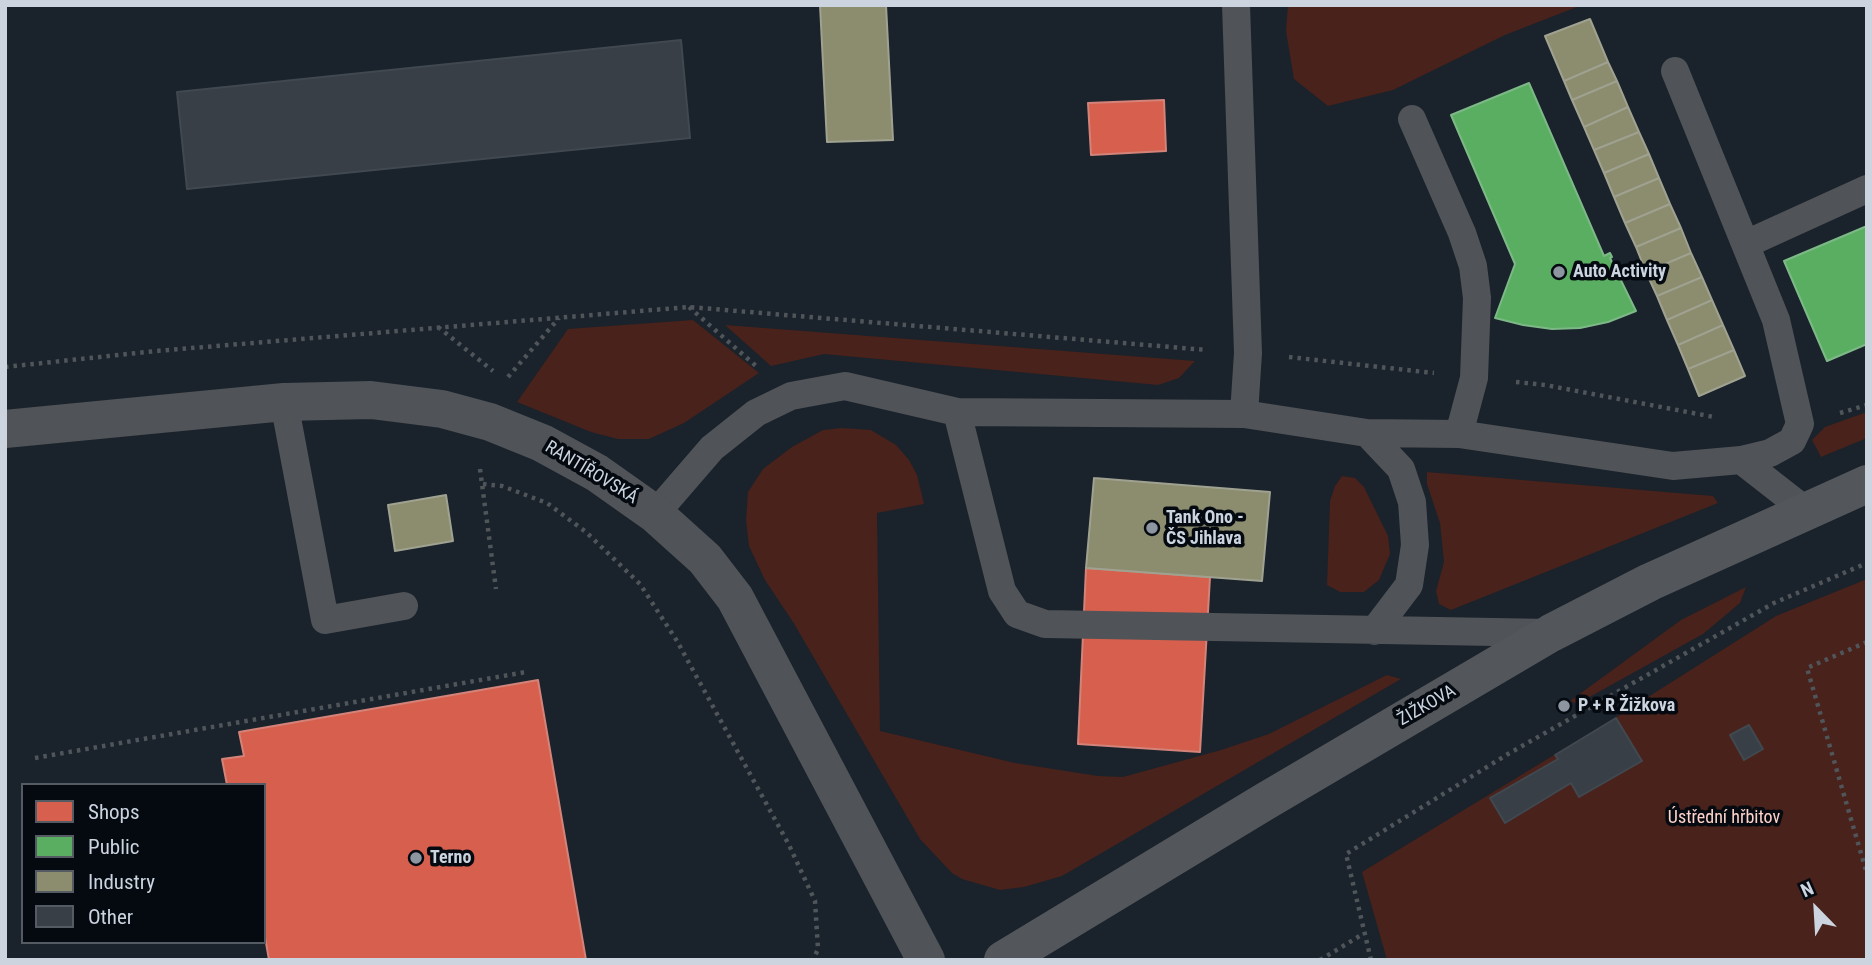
<!DOCTYPE html>
<html>
<head>
<meta charset="utf-8">
<style>
	body { margin:0 }
	#map { position:relative; width:1872px; height:965px; overflow:hidden; background:#1a222b; font-family:"Roboto Condensed",sans-serif }
	canvas { display:block }
	.frame { position:absolute; inset:0; border:7px solid #cbd4df; pointer-events:none }
	.legend { position:absolute; left:21px; top:783px; width:245px; height:161px; box-sizing:border-box; background:#050a11; border:2px solid #545b63; margin:0; padding:9px 12px; list-style:none; font-size:21px; color:#cbd4df }
	.legend li { display:flex; align-items:center; gap:14px; height:35px }
	.legend b { width:35px; border:2px solid #545b63 }
	.north { position:absolute; left:1781px; top:874px; width:70px; height:70px; -webkit-text-stroke:5px #050a11; paint-order:stroke; rotate:336deg; font-size:19px; font-weight:700; line-height:28px; text-align:center; color:#cbd4df }
	.north::after { content:''; display:block; margin:auto; width:24px; height:32px; background:#cbd4df; clip-path:polygon(50% 0,100% 100%,50% 72%,0 100%) }
</style>
</head>
<body>
<div id="map">
<canvas width="1872" height="965"></canvas>
<div class="frame"></div>
<ul class="legend">
<li><b style="height:19px;background:#d6604d"></b>Shops</li>
<li><b style="height:19px;background:#5aae61"></b>Public</li>
<li><b style="height:19px;background:#8c8c6e"></b>Industry</li>
<li><b style="height:19px;background:#383f46"></b>Other</li>
</ul>
<div class="north">N</div>
</div>
<script>
const g = document.querySelector('canvas').getContext('2d');
g.lineJoin = 'round';
function fill(path, color) {
  g.fillStyle = color;
  g.fill(path, 'evenodd');
}
function shape(rows) {
  const path = new Path2D();
  for (const r of rows) {
    path.moveTo(r[0], r[1]);
    for (let i = 2; i < r.length; i += 2) path.lineTo(r[i], r[i + 1]);
  }
  return path;
}
function strokePath(path, color, width, dash) {
  g.strokeStyle = color;
  g.lineWidth = width;
  g.lineCap = dash ? 'butt' : 'round';
  g.setLineDash(dash || []);
  g.stroke(path);
}
function label(font, color, halo, rows, align = 'center') {
  g.font = font + ' "Roboto Condensed",sans-serif';
  g.lineWidth = 7;
  g.setLineDash([]);
  g.textBaseline = 'middle';
  g.strokeStyle = halo;
  g.fillStyle = color;
  for (const [text, x, y, turn = 0] of rows) {
    g.save();
    g.translate(x, y);
    g.rotate((+turn || 0) * Math.PI / 180);
    g.textAlign = isNaN(turn) ? turn : align;
    if (halo) g.strokeText(text, 0, 0);
    g.fillText(text, 0, 0);
    g.restore();
  }
}
const green = shape([
	[1288,5,1582,5,1505,35,1393,90,1328,106,1294,79,1286,31],
	[693,320,759,373,684,423,649,439,618,439,591,432,517,402,568,329],
	[725,325,1195,361,1179,378,1158,385,824,354,771,366],
	[1867,412,1867,438,1821,457,1812,440,1825,427],
	[842,428,871,430,896,445,909,460,917,475,924,504,877,513,880,731,1015,763,1098,776,1123,777,1221,750,1269,734,1387,675,1401,679,1062,876,1024,887,1000,890,962,879,952,873,920,839,793,622,765,580,749,546,746,520,748,492,763,469,792,447,823,430],
	[1427,472,1713,496,1718,503,1451,610,1439,604,1436,591,1444,562,1440,523,1427,484],
	[1342,476,1355,478,1364,487,1388,536,1390,554,1379,580,1364,592,1340,592,1327,585,1330,501,1335,486],
	[1867,579,1867,960,1387,960,1362,872,1618,716,1776,616],
	[1746,587,1740,603,1703,634,1577,704,1570,701,1681,620]
]);
const shops = shape([
	[1164,100,1166,151,1091,155,1088,103,1164,100],
	[1086,568,1210,577,1200,752,1078,744,1086,568],
	[538,680,586,960,269,960,264,931,264,785,227,785,222,759,244,756,239,732,538,680]
]);
const public = shape([
	[1529,83,1604,256,1610,253,1612,257,1610,258,1636,311,1608,322,1580,328,1552,329,1523,325,1495,318,1515,264,1451,115,1529,83],
	[1867,226,1867,344,1827,361,1784,261,1867,226]
]);
const industry = shape([
	[820,5,886,5,893,140,827,142,820,5],
	[1590,19,1608,62,1564,81,1545,36,1590,19],
	[1608,62,1617,81,1572,100,1564,81,1608,62],
	[1617,81,1628,107,1584,127,1572,100,1617,81],
	[1628,107,1639,132,1594,150,1584,127,1628,107],
	[1639,132,1649,154,1604,173,1594,150,1639,132],
	[1649,154,1659,178,1614,197,1604,173,1649,154],
	[1659,178,1670,204,1625,223,1614,197,1659,178],
	[1670,204,1681,228,1636,247,1625,223,1670,204],
	[1681,228,1691,253,1646,272,1636,247,1681,228],
	[1691,253,1702,277,1657,296,1646,272,1691,253],
	[1702,277,1712,300,1667,320,1657,296,1702,277],
	[1712,300,1723,325,1678,345,1667,320,1712,300],
	[1723,325,1734,350,1688,369,1678,345,1723,325],
	[1734,350,1745,376,1699,396,1688,369,1734,350],
	[1094,478,1270,492,1262,581,1086,568,1094,478],
	[446,495,453,541,395,551,388,505,446,495]
]);
const building = shape([
	[681,40,690,138,187,189,177,92,681,40],
	[1616,718,1642,761,1579,797,1571,783,1505,823,1490,798,1558,759,1555,755,1616,718],
	[1749,725,1763,749,1744,760,1730,735,1749,725]
]);
const path = shape([
	[689,307,756,366],
	[438,327,493,371],
	[1289,357,1434,373],
	[5,367,156,351,689,307,1207,350],
	[508,377,559,318],
	[1516,382,1545,385,1714,417],
	[1840,413,1867,405],
	[480,469,496,589],
	[483,484,502,486,547,503,586,532,640,584,677,641,789,845,815,901,818,949,813,960],
	[1867,642,1807,668,1867,874],
	[35,758,526,672],
	[1320,960,1363,934],
	[1371,960,1346,854,1508,754,1774,603,1867,563]
]);
const service = shape([
	[1236,5,1248,353,1244,414],
	[1675,71,1776,320,1800,424,1792,441,1770,453,1741,460],
	[1412,119,1462,233,1473,266,1477,298,1474,378,1459,434],
	[1746,244,1867,189],
	[284,402,325,620,404,606],
	[957,412,1002,591,1017,614,1045,624,1551,633],
	[1367,433,1401,469,1412,502,1415,545,1409,585,1374,631],
	[655,514,712,448,756,413,791,396,845,386,957,412,1244,414,1367,433,1459,434,1673,466,1741,460,1805,510]
]);
const tertiary = shape([
	[5,429,284,402,371,400,442,409,490,422,542,443,597,473,655,514,705,559,735,598,926,960]
]);
const secondary = shape([
	[1003,960,1264,802,1551,633,1650,582,1867,484]
]);
const markers = [
	[1559,272,7,"#8d96a0"],
	[1152,528,7,"#8d96a0"],
	[1564,706,7,"#8d96a0"],
	[416,858,7,"#8d96a0"]
];
const poiNames = [
	["Auto Activity",1573,272],
	["Tank Ono -",1166,518],
	["ČS Jihlava",1166,539],
	["P + R Žižkova",1578,706],
	["Terno",430,858]
];
const streetNames = [
	["RANTÍŘOVSKÁ",591,473,31],
	["ŽIŽKOVA",1427,706,-30]
];
const parkNames = [
	["Ústřední hřbitov",1724,818]
];
fill(green, '#48221b');
fill(shops, '#d6604d');
strokePath(shops, '#d38379', 2);
fill(public, '#5aae61');
strokePath(public, '#7cb987', 2);
fill(industry, '#8c8c6e');
strokePath(industry, '#9fa290', 2);
fill(building, '#383f46');
strokePath(building, '#414850', 2);
strokePath(path, '#50555a', 4.5, [3.5, 5]);
strokePath(service, '#505357', 28);
strokePath(tertiary, '#505357', 38);
strokePath(secondary, '#53575b', 38);
for (const [x, y, r, color] of markers) {
  const dot = new Path2D();
  dot.arc(x, y, r, 0, 2 * Math.PI);
  g.fillStyle = color;
  g.fill(dot);
  strokePath(dot, '#050a11', 2.5);
}
label('bold 18px', '#cbd4df', '#050a11', poiNames, 'left');
label('18px', '#cbd4df', '#050a11', streetNames);
label('18px', '#fed3c9', '#050a11', parkNames);
</script>
</body>
</html>
